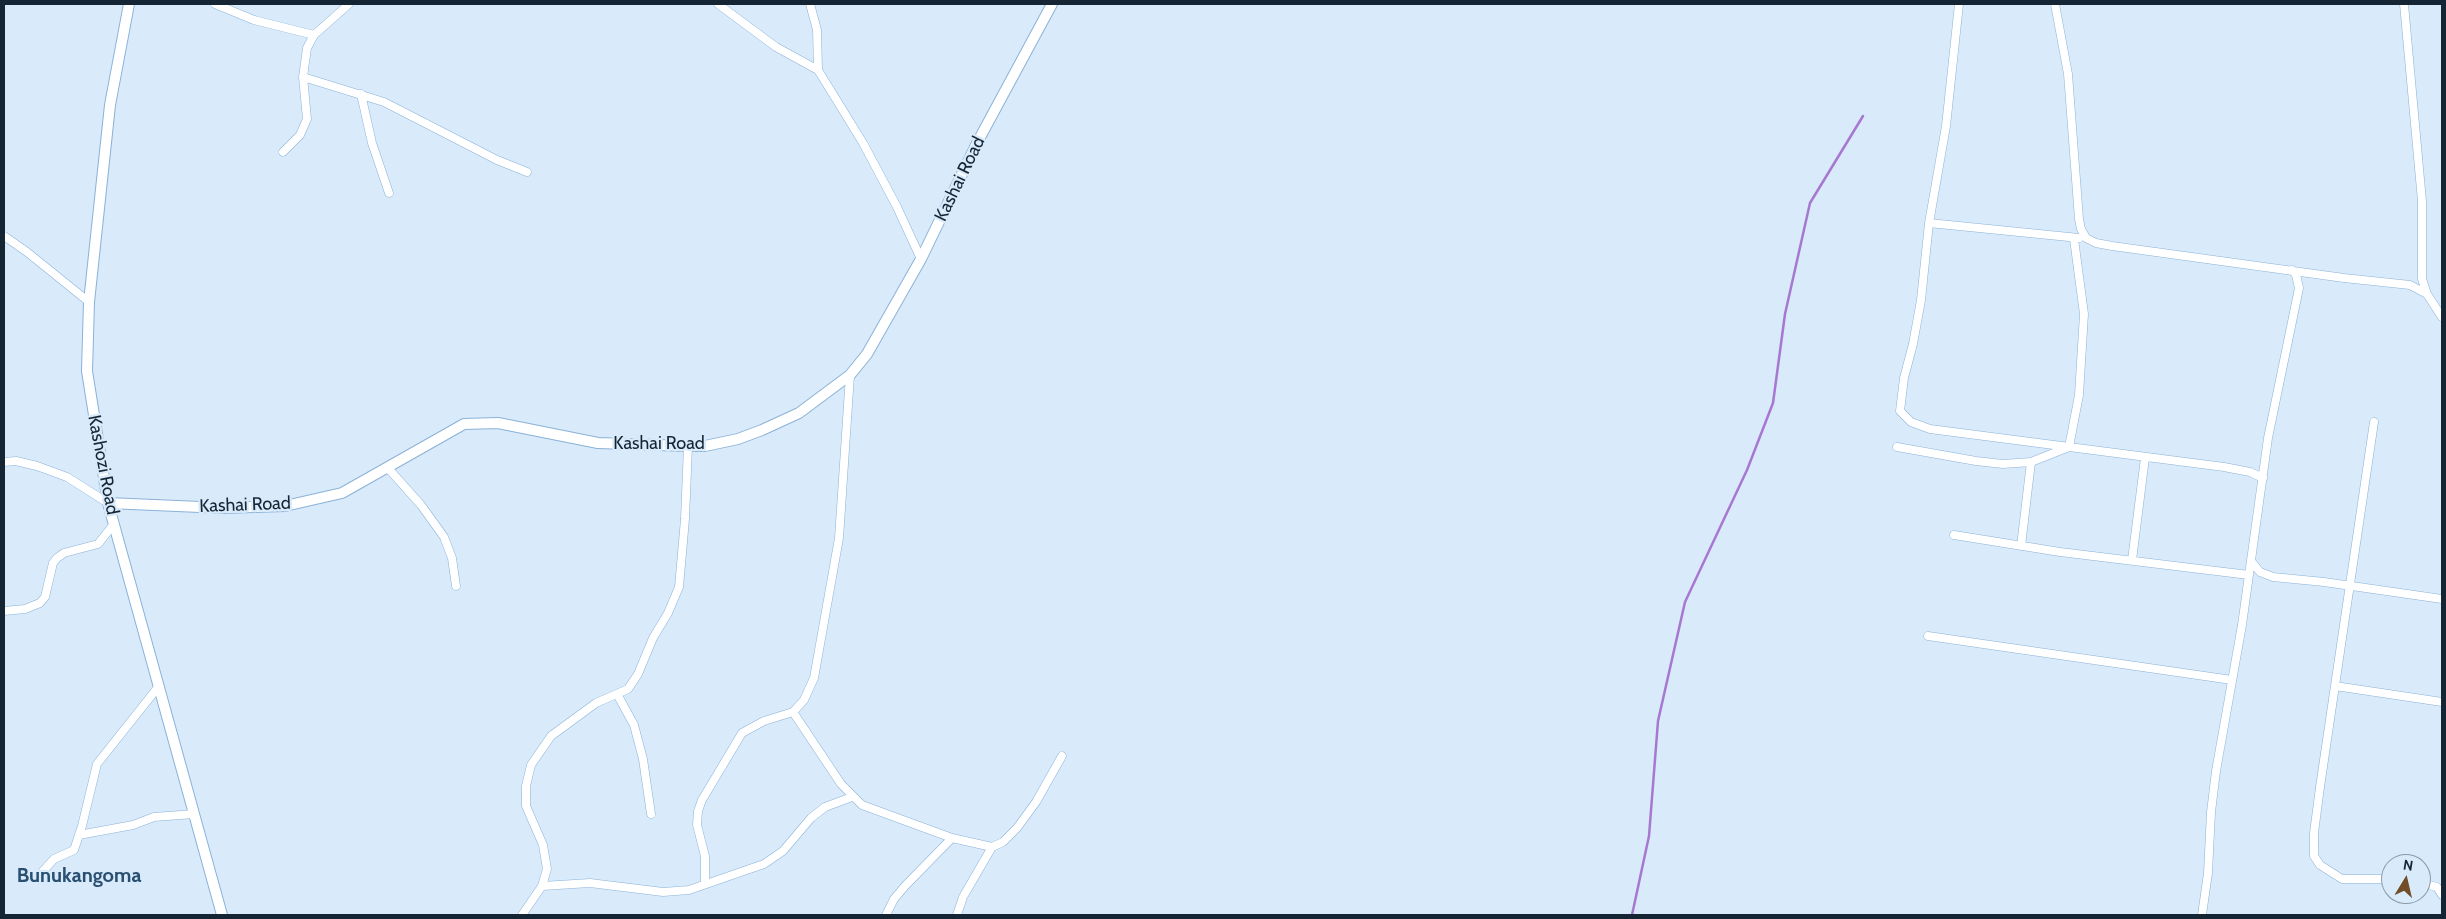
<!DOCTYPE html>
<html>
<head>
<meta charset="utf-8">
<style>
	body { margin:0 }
	#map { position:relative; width:2446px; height:919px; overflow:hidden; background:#d9eafa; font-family:Cabin,sans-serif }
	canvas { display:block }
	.frame { position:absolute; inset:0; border:5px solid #152533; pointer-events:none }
	.north { position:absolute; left:2381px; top:854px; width:50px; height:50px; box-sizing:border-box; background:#d9eafa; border:1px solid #8b9baa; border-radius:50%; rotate:9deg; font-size:14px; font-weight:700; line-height:20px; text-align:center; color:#152533 }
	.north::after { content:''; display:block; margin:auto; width:18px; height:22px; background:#714e27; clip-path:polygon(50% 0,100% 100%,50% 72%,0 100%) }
</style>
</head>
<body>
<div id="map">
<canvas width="2446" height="919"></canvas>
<div class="frame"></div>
<div class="north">N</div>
</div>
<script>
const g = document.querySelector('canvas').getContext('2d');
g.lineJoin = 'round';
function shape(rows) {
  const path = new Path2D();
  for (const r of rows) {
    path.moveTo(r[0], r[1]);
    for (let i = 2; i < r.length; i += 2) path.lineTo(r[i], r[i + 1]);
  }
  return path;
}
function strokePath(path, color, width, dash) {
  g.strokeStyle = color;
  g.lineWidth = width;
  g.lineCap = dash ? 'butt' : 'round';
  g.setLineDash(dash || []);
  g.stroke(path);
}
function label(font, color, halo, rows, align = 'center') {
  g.font = font + ' Cabin,sans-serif';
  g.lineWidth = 4.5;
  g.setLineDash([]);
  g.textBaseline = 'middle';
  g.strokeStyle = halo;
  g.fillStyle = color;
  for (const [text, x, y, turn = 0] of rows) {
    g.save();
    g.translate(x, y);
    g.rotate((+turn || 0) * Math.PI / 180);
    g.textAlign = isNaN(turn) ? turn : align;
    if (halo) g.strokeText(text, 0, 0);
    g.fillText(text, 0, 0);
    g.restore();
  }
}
const stream = shape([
	[1632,915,1649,836,1658,721,1685,602,1747,470,1773,403,1785,314,1810,203,1863,116]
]);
const street = shape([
	[215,4,254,20,314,35],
	[718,4,776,47,818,70,863,143,897,207,921,259],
	[810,4,817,30,818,70],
	[1959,4,1946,126,1929,223,1921,300,1913,344,1904,378,1900,411,1911,422,1930,429,2224,467,2250,472,2263,478],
	[2055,4,2068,74,2079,219,2081,229,2086,238,2096,243,2112,246,2344,278,2410,285,2427,294,2442,317],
	[2404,4,2422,201,2422,279,2427,294],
	[303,77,384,102,497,160,527,172],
	[361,94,372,143,389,193],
	[283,152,300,135,307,119,303,77,307,48,314,35,349,4],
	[1929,223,2079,238],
	[4,236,27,252,89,302],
	[2374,422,2320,787,2314,833,2314,856,2320,865,2342,879,2391,879],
	[1897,447,1976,461,2003,464,2031,462,2069,447,2079,395,2084,314,2074,239],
	[4,462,16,461,37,466,67,477,108,503],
	[387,467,421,505,444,537,452,558,456,586],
	[1954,535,2060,552,2249,575],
	[2021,546,2031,462],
	[2132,560,2145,458],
	[2251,561,2260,572,2273,577,2324,582,2442,599],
	[4,611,25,609,40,603,45,597,53,563,57,558,64,553,98,544,114,524],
	[1928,636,2232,680],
	[2335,686,2442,702],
	[617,694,634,725,643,759,651,814],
	[793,712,841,784,862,805,952,838,992,847,1003,842,1017,828,1036,802,1062,756],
	[79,835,133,825,154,817,194,814],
	[43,871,54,859,74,850,82,826,97,764,159,686],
	[2421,883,2437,887,2442,895],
	[705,884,705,856,697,825,698,811,702,800,742,733,764,721,793,712,804,700,814,678,839,538,850,375],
	[542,886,590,883,663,892,689,890,764,864,783,851,811,818,825,807,852,797],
	[522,915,542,886,547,869,543,845,526,806,526,786,531,765,551,736,596,703,628,689,638,674,653,638,668,613,679,587,685,519,688,446],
	[886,915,894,899,905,886,952,838],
	[957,915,963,897,992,847],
	[2202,915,2208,873,2211,812,2216,771,2242,625,2268,438,2299,288,2296,275,2292,270]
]);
const secondary = shape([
	[129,4,110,105,89,302,87,371,108,503,222,915],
	[108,503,223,508,285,506,342,493,464,424,498,423,598,443,688,446,705,446,738,439,762,430,799,413,850,375,867,354,921,259,977,143,1052,4]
]);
const streetNames = [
	["Kashai Road",960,179,-64],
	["Kashai Road",659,444],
	["Kashozi Road",103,465,79],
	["Kashai Road",245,505,-2]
];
const quarterNames = [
	["Bunukangoma",79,876]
];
strokePath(stream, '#a777d2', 2.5);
strokePath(street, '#8ab2d8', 9);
strokePath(secondary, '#8ab2d8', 12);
strokePath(street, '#fff', 8);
strokePath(secondary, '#fff', 10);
label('18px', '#152533', '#d9eafa', streetNames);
label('bold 20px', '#2a5071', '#d9eafa', quarterNames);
</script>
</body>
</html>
